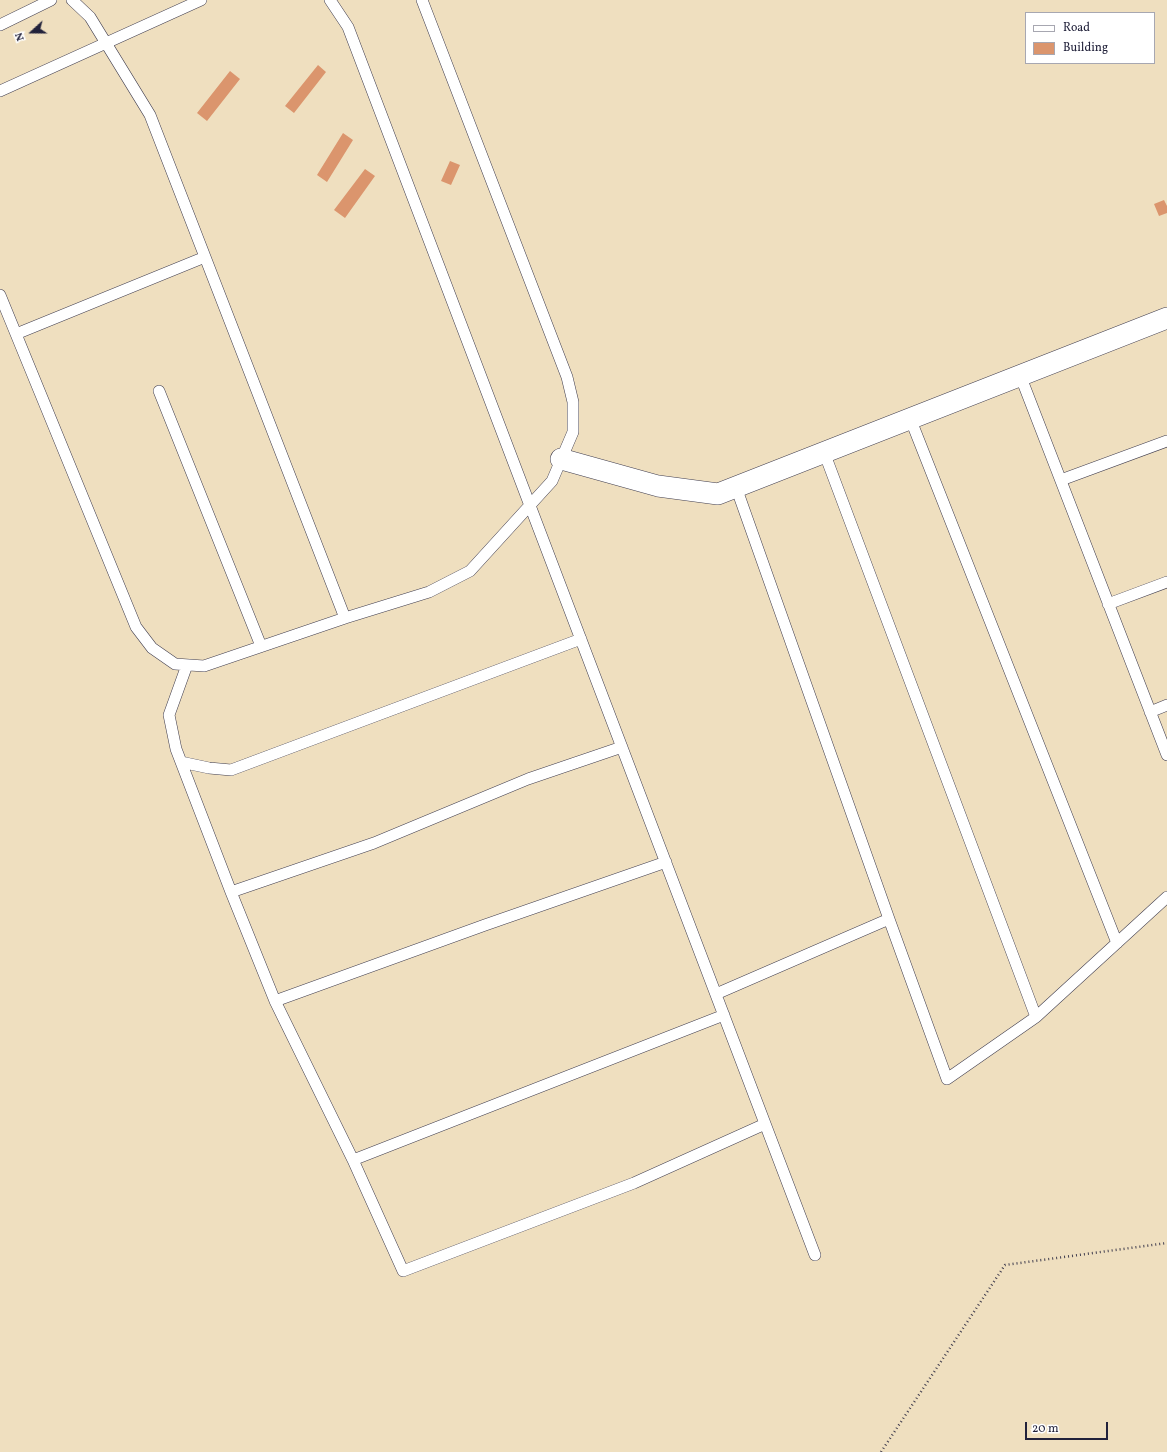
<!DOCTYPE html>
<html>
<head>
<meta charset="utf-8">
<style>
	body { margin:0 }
	#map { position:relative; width:1167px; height:1452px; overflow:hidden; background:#efdfbf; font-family:Vollkorn,serif }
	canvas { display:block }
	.legend { position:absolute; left:1025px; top:12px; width:130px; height:52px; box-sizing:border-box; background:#fff; border:1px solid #a7a7b1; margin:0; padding:5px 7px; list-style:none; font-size:12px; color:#22223b }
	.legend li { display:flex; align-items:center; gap:8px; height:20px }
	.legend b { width:20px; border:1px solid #a7a7b1 }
	.north { position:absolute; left:12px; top:12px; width:40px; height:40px; -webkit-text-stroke:3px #fff; paint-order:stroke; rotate:249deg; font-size:11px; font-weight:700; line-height:16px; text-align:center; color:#22223b }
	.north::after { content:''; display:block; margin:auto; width:14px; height:18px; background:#22223b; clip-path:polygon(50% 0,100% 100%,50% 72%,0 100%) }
	.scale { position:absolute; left:1025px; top:1422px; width:83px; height:18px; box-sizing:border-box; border:2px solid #22223b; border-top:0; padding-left:5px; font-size:12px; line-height:14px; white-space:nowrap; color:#22223b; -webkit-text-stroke:3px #fff; paint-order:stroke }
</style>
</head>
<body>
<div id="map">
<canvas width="1167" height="1452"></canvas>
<ul class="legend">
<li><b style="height:5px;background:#fff"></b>Road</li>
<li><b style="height:11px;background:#db956d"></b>Building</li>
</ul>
<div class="north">N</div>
<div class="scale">20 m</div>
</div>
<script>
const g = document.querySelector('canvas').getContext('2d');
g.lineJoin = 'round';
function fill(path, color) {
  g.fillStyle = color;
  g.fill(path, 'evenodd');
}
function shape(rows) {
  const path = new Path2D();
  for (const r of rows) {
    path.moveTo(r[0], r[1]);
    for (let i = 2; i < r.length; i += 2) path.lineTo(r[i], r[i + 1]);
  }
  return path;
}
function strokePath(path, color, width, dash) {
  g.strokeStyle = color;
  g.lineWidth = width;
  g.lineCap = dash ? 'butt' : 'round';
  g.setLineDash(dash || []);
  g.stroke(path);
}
const building = shape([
	[318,65,326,72,294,113,285,106],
	[230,71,240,79,207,121,197,113],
	[343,133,353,140,327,182,317,175],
	[450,161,460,165,451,185,441,181],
	[365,169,375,176,345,218,334,210],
	[1164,200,1167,206,1167,213,1159,216,1154,204]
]);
const path = shape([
	[881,1452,1005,1265,1167,1243]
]);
const service = shape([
	[72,0,90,17,150,115,345,618],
	[330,0,348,27,815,1255],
	[0,25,51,0],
	[0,91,201,0],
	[0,295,136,627,152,648,175,664,204,666,345,618,429,592,470,571,552,481,573,432,573,402,567,377,422,0],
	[16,334,205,257],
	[1020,375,1167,755],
	[159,391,261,646],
	[910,418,1117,943],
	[824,452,1036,1017,947,1079,889,919],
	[1061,480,1167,441],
	[1108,604,1167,582],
	[187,665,169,715,176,749,231,892,275,1001,485,925,666,862],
	[1150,712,1167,705],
	[181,762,209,768,231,770,581,639],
	[231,892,374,843,528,779,622,747],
	[716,994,889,919,736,487],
	[275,1001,353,1160,403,1271,634,1183,765,1124],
	[1036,1017,1167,897],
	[353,1160,724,1015]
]);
const minor = shape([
	[561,459,658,486,718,494,1167,318]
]);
fill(building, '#db956d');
strokePath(service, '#413e4f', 12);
strokePath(minor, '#413e4f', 22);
strokePath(path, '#413e4f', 2.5, [1, 3]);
strokePath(service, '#fff', 11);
strokePath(minor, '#fff', 21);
</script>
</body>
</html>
